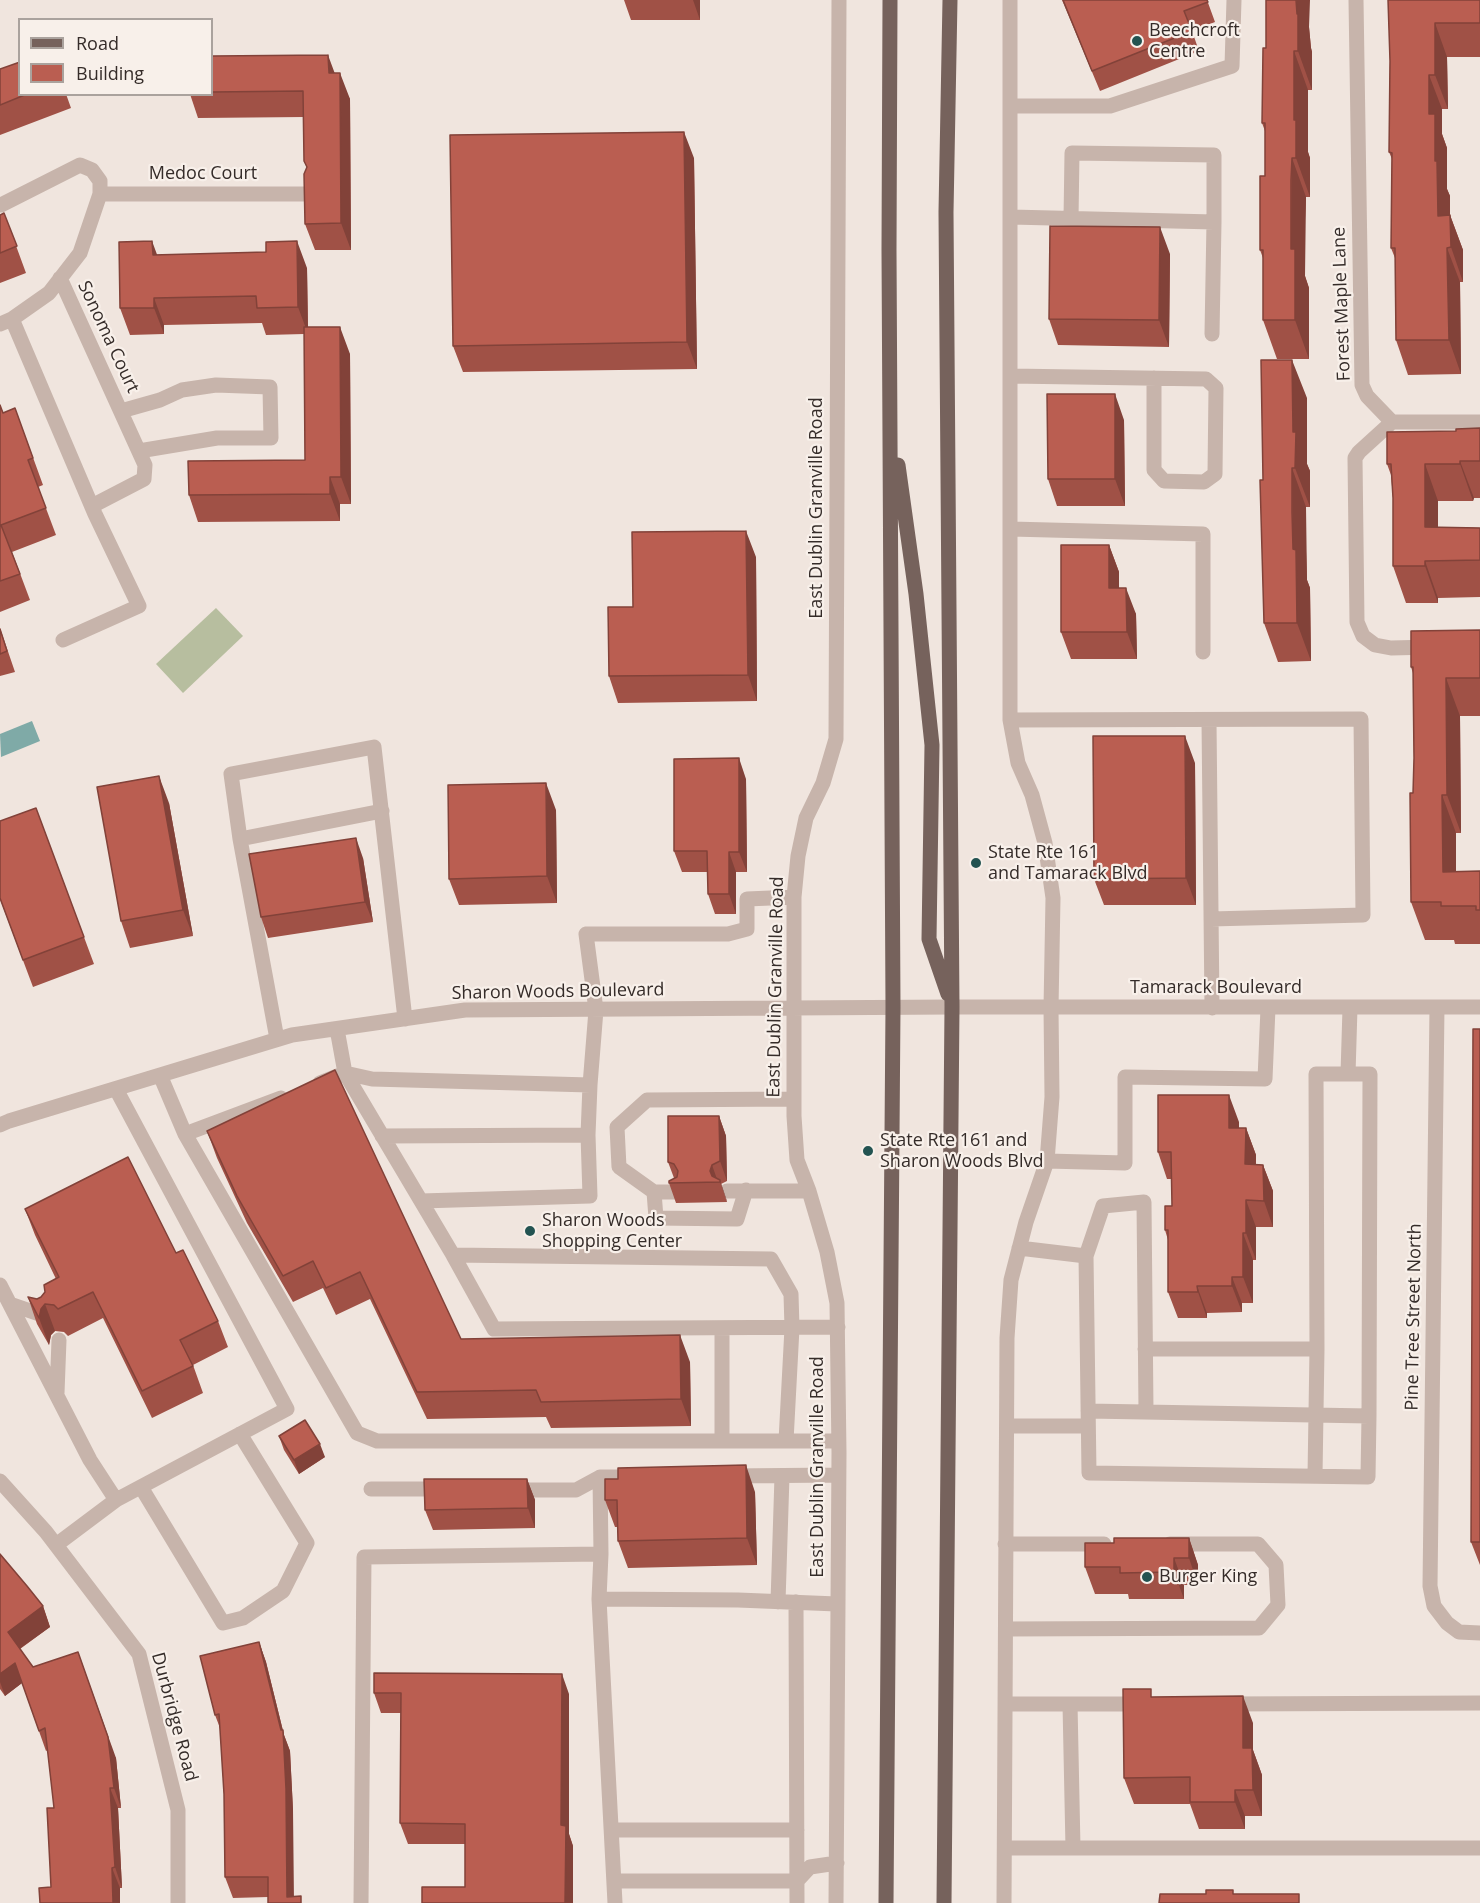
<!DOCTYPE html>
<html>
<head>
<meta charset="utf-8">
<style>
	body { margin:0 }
	#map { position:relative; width:1480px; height:1903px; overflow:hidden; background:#f0e5de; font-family:"Open Sans",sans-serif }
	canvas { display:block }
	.legend { position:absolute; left:18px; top:18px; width:195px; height:78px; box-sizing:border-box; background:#f8f0ea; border:2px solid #aaa29d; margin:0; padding:8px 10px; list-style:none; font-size:18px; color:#352c29 }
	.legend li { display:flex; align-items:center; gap:12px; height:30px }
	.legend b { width:30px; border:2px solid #aaa29d }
</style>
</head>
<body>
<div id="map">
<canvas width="1480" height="1903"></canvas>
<ul class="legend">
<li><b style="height:8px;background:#76625c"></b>Road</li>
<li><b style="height:16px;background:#ba5e51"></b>Building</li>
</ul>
</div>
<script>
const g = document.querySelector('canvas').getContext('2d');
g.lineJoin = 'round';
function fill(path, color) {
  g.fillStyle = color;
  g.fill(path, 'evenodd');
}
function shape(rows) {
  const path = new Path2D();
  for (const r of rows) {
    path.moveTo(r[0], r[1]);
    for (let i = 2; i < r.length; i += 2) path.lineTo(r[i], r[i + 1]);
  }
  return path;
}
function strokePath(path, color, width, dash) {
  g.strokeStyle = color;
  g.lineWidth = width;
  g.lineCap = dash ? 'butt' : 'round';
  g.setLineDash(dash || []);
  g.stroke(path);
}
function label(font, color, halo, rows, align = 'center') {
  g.font = font + ' "Open Sans",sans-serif';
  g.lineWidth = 4.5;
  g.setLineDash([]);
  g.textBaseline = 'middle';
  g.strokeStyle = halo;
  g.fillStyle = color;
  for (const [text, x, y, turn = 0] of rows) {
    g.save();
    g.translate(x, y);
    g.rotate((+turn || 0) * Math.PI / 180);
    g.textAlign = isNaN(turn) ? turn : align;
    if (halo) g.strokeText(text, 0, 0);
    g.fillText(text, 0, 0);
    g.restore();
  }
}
const green = shape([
	[216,608,243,636,183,693,156,664]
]);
const water = shape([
	[32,721,40,741,1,757,0,734]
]);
const minor = shape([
	[1356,0,1362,385,1367,396,1392,422],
	[1010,106,1110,106,1232,66,1234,0],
	[100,194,307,194],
	[1011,217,1214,222,1212,334],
	[1071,219,1072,153,1214,155,1214,222],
	[60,278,145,465,144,479,92,506],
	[12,319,95,514,139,606,63,640],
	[0,324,12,319,49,293,80,253,100,194,100,181,92,170,80,165,1,205],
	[1011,376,1206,379,1216,388,1215,474,1204,482,1164,481,1154,470,1154,378],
	[121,411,160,400,182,390,216,385,270,387,271,438,217,438,139,451],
	[1392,422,1359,452,1355,458,1357,622,1363,636,1375,645,1391,648,1432,647],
	[1392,422,1480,422],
	[1011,529,1203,534,1203,652],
	[1010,720,1361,719,1363,915,1211,919],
	[1209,721,1212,1008],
	[240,839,382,811],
	[1437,1007,1430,1586,1434,1606,1447,1623,1459,1632,1480,1633],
	[337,1029,345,1073,453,1255,494,1329,838,1327],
	[277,1039,240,839,231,774,374,747,405,1019],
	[160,1075,185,1134,357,1433,377,1441,838,1441],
	[320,1083,345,1073,372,1079,590,1085,596,1010,586,934,728,934,747,929,747,899,794,897],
	[0,1125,9,1121,292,1035,465,1010,952,1007,1480,1007],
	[185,1134,281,1098],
	[382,1136,588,1135],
	[1047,1161,1125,1163,1125,1077,1265,1079,1268,1008],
	[727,1191,809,1191],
	[654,1192,656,1218,737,1219,746,1190],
	[676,1192,654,1192,619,1167,617,1127,647,1100,794,1099],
	[421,1201,590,1196,588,1135,590,1085],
	[1019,1248,1086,1256],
	[453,1255,771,1259,791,1294,792,1328,786,1441],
	[0,1285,90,1460,116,1500],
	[10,1304,45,1316],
	[722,1328,722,1441],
	[1145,1349,1317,1349],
	[57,1393,59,1340],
	[1088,1411,1369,1416,1370,1074,1348,1074,1350,1008],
	[1146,1411,1144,1202,1103,1206,1086,1256,1089,1473,1368,1477,1369,1416],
	[1007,1426,1088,1426],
	[729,1476,838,1475],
	[1315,1476,1317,1349,1316,1074,1348,1074],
	[0,1481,46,1532,139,1654,178,1810,178,1903],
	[141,1487,223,1623,243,1618,283,1591,307,1543,240,1434],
	[371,1489,444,1489],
	[510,1490,576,1490,600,1477],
	[1005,1544,1104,1544],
	[56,1545,116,1500,287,1409,116,1089],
	[601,1554,599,1599,615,1903],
	[599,1599,738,1600,837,1604],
	[778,1602,782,1476],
	[796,1602,797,1903],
	[1006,1629,1259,1628,1278,1605,1276,1565,1258,1544,1170,1544],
	[1005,1704,1144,1704],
	[1070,1704,1073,1848],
	[1225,1704,1480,1703],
	[613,1830,797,1830],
	[1005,1848,1480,1848],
	[615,1881,797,1881,810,1867,837,1863],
	[361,1903,364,1557,601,1554,600,1477,639,1477],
	[836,1903,839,1453,837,1303,827,1252,809,1191,797,1160,794,1116,794,897,798,856,806,818,823,783,836,739,839,0],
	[1004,1903,1007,1338,1011,1280,1026,1222,1047,1161,1052,1097,1051,1008,1053,898,1045,843,1032,795,1018,763,1010,720,1010,0]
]);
const major = shape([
	[898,465,916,594,932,745,929,939,948,994],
	[886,1903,893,1007,889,250,890,0],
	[944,1903,952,1007,946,212,950,0]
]);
const wall = shape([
	[624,0,700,0,700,20,631,20],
	[1062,0,1207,0,1215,22,1192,31,1199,51,1100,91],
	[1388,0,1480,0,1480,57,1447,57,1448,109,1442,109,1442,134,1447,148,1447,189,1450,196,1450,215,1463,250,1463,282,1460,282,1461,374,1408,375,1396,340,1395,258,1391,248,1392,159,1389,152,1390,61],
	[1309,27,1311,48,1312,52,1312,90,1308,90,1308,152,1310,158,1310,197,1306,197,1305,219,1305,276,1309,288,1309,359,1277,359,1263,320,1263,258,1260,250,1265,176,1265,131,1262,123,1266,48],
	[212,56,335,73,350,99,351,250,315,250,305,224,307,168,304,161,304,117,198,118,190,94,212,94],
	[0,69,20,94,66,94,71,108,0,135],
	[694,158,697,369,463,372,453,346],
	[4,213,26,273,0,283,0,215],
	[1170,254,1169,347,1058,345,1049,319],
	[157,255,307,268,308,327,350,354,351,504,340,504,340,521,198,522,189,495,305,460,304,334,266,335,262,323,164,325,164,334,130,335,120,308],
	[1307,398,1307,464,1310,471,1310,507,1306,507,1306,551,1307,580,1310,588,1311,661,1278,662,1264,623,1263,480],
	[0,405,3,413,15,408,43,485,38,487,56,535,12,552,30,600,0,612],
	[1124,420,1125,506,1057,506,1048,479],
	[1480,428,1480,498,1474,498,1473,501,1438,501,1438,527,1480,528,1480,597,1438,598,1438,603,1406,603,1393,566,1393,498,1391,475,1387,464,1456,431],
	[1109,545,1119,572,1119,588,1136,614,1137,659,1071,659,1061,632],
	[756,557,757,701,618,703,609,676,633,607],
	[0,628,15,672,0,676],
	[1480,630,1480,716,1460,716,1461,833,1456,833,1456,872,1480,871,1480,944,1455,944,1454,940,1425,940,1411,902,1414,758,1413,673,1411,667],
	[1195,763,1196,905,1104,905,1094,879],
	[746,779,747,872,736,872,736,914,715,914,708,894,708,872,682,872,674,851],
	[169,803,193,936,130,948,121,921],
	[36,808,94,964,33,987,0,899],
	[556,810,557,903,459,905,449,879],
	[363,858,373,922,268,938,261,917],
	[1480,1029,1480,1565,1471,1542],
	[719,1116,726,1136,727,1181,721,1184,727,1202,676,1203,669,1183,674,1178,668,1162],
	[1239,1122,1239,1128,1246,1128,1256,1155,1256,1164,1263,1165,1273,1191,1273,1227,1256,1227,1256,1260,1253,1260,1253,1303,1242,1303,1242,1312,1207,1313,1207,1318,1178,1318,1168,1292,1168,1240,1165,1230,1172,1206,1172,1179,1167,1179,1158,1152],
	[207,1131,461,1339,690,1362,691,1426,551,1428,546,1417,427,1419,370,1299,336,1315,323,1288,293,1302,247,1223,217,1158],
	[25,1209,176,1253,218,1321,228,1347,193,1365,203,1393,152,1418,103,1318,68,1336,64,1332,55,1331,51,1335,49,1345,37,1324,28,1297,37,1299,41,1297,56,1279,35,1235],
	[279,1436,325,1457,299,1474,284,1450],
	[527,1479,535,1500,535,1528,433,1530,425,1510],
	[755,1492,757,1565,628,1568,618,1541,618,1527,615,1527,605,1500],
	[1189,1538,1198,1565,1198,1585,1184,1585,1184,1599,1129,1599,1128,1594,1095,1594,1085,1567,1114,1543],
	[0,1554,43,1606,50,1627,20,1649,33,1667,116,1758,121,1808,118,1808,122,1888,51,1887,54,1808,48,1750,46,1751,22,1683,5,1696,0,1689],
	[259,1642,266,1662,284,1735,290,1751,293,1810,268,1897,233,1898,225,1877,224,1794,220,1728,215,1715],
	[374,1693,569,1694,569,1834,573,1846,573,1903,422,1903,465,1887,465,1844,408,1844,400,1823,401,1713,381,1713],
	[1154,1697,1253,1723,1253,1750,1262,1775,1262,1816,1245,1816,1245,1829,1199,1829,1190,1804,1134,1804,1124,1778]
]);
const shadedWall = shape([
	[693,0,700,0,700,20],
	[1296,0,1310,0,1309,27,1311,48,1312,52,1312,90,1298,51],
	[1435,23,1447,57,1448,109,1435,75],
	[1294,51,1308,90,1308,152,1310,158,1310,197,1296,158,1294,120],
	[328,55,338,82,329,73],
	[340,73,350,99,351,250,341,223],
	[1429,75,1442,109,1442,134,1447,148,1447,189,1450,196,1450,247,1438,216,1435,161,1429,114],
	[684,132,694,158,697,369,687,342],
	[1292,158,1306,197,1305,276,1309,288,1309,359,1295,320,1291,249],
	[1450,215,1463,250,1463,282,1451,247],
	[1160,227,1170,254,1169,347,1159,320],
	[152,241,162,268,153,255],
	[297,241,307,268,308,334,298,307],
	[1447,248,1460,282,1461,374,1449,340],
	[154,298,164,325,164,334,154,308],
	[340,327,350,354,351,504,341,477],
	[1292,360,1307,398,1307,464,1310,471,1310,507,1295,468,1293,432],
	[1115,394,1124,420,1125,506,1115,479],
	[1460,461,1474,498,1473,501,1460,464],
	[1425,464,1438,501,1438,560,1425,527],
	[1292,468,1306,507,1307,580,1310,588,1311,661,1297,623,1293,549],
	[330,477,340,504,340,521,330,494],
	[746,531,756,557,757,701,748,675],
	[1109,545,1119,572,1119,615,1109,588],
	[1425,561,1438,598,1438,603,1425,566],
	[1126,588,1136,614,1137,659,1127,632],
	[1446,678,1460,716,1461,833,1447,795],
	[1185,736,1195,763,1196,905,1186,878],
	[739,758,746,779,747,872,739,852],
	[159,776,169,803,193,936,183,910],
	[546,783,556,810,557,903,547,876],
	[1442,795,1456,833,1456,906,1443,872],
	[356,838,363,858,373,922,365,902],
	[729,852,736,872,736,914,729,894],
	[1229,1095,1239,1122,1239,1155,1229,1128],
	[719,1116,726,1136,727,1181,720,1161],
	[1246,1128,1256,1155,1255,1191,1245,1164],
	[712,1165,718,1182,714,1182,710,1171],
	[1263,1165,1273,1191,1273,1227,1264,1201],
	[720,1180,727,1201,727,1202,720,1182],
	[1246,1200,1256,1227,1256,1260,1246,1233],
	[1243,1233,1253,1260,1253,1303,1243,1277],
	[1232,1277,1242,1303,1242,1312,1232,1286],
	[1197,1286,1207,1313,1207,1318,1198,1292],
	[45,1304,55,1331,51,1335,49,1345,39,1318,41,1309],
	[680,1335,690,1362,691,1426,681,1399],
	[320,1444,325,1457,299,1474,294,1460],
	[746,1465,755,1492,757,1565,747,1538],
	[527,1479,535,1500,535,1528,528,1508],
	[1189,1538,1198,1565,1198,1585,1189,1558],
	[1174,1558,1184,1585,1184,1599,1174,1572],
	[43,1606,50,1627,15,1652,8,1632],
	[259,1642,266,1662,284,1735,290,1751,293,1810,294,1903,287,1897,281,1730],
	[78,1652,116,1758,121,1808,114,1788],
	[15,1663,22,1683,5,1696,0,1682,0,1674],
	[562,1674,569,1694,569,1834,573,1846,573,1903,565,1903,561,1825],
	[1243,1696,1253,1723,1253,1750,1262,1775,1262,1816,1253,1790,1243,1748],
	[110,1788,118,1808,122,1888,115,1867],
	[1235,1790,1245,1816,1245,1829,1235,1802],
	[112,1868,120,1888,120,1903,113,1903]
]);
const building = shape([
	[1063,0,1207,0,1208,2,1184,11,1192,31,1092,71,1063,0],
	[1266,0,1296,0,1297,14,1298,14,1298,51,1294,51,1294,120,1296,120,1296,158,1292,158,1291,180,1291,249,1295,249,1295,320,1263,320,1263,250,1260,250,1260,176,1265,176,1265,123,1262,123,1263,48,1266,48,1266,0],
	[1388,0,1480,0,1480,23,1435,23,1435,75,1429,75,1429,114,1435,114,1435,161,1437,161,1438,216,1450,215,1451,247,1447,248,1449,340,1396,340,1395,248,1391,248,1392,153,1389,152,1390,61,1388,0],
	[328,55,329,73,340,73,341,223,305,224,304,174,307,167,304,161,303,91,212,92,212,56,328,55],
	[20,62,20,94,27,94,0,105,0,69,20,62],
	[684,132,687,342,453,346,450,135,684,132],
	[4,213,17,246,0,253,0,215,4,213],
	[1050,226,1160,227,1159,320,1049,319,1050,226],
	[152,241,153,255,266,252,266,242,297,241,298,307,257,308,256,296,154,298,154,308,120,308,119,242,152,241],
	[304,327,340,327,341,477,330,477,330,494,189,495,188,461,305,460,304,327],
	[1261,360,1292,360,1293,432,1296,432,1295,468,1292,468,1292,512,1293,549,1296,550,1297,623,1264,623,1260,480,1263,480,1261,360],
	[1047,394,1115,394,1115,479,1048,479,1047,394],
	[0,405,3,413,15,408,33,458,28,460,46,508,1,525,20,574,0,581,0,405],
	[1480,428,1480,461,1460,461,1460,464,1425,464,1425,527,1480,528,1480,560,1425,561,1425,566,1393,566,1393,498,1391,464,1387,464,1387,432,1456,431,1456,429,1480,428],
	[746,531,748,675,609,676,608,607,633,607,632,532,746,531],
	[1061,545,1109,545,1109,588,1126,588,1127,632,1061,632,1061,545],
	[0,629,7,651,0,654,0,629],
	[1480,630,1480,678,1446,678,1447,795,1442,795,1443,872,1480,871,1480,910,1476,910,1476,906,1441,906,1441,902,1411,902,1410,793,1413,793,1414,758,1413,667,1411,667,1411,631,1480,630],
	[1093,736,1185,736,1186,878,1094,879,1093,736],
	[739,758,739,852,729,852,729,894,708,894,707,851,674,851,674,759,739,758],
	[159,776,183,910,121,921,97,787,159,776],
	[546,783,547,876,449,879,448,785,546,783],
	[36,808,84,937,23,960,0,898,0,821,36,808],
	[356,838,365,902,261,917,249,854,356,838],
	[1473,1029,1480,1029,1480,1542,1471,1542,1473,1029],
	[335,1070,461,1339,680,1335,681,1399,541,1402,536,1390,417,1392,360,1272,326,1288,313,1261,283,1276,237,1196,207,1131,335,1070],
	[1158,1095,1229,1095,1229,1128,1246,1128,1245,1164,1263,1165,1264,1201,1246,1200,1246,1233,1243,1233,1243,1277,1232,1277,1232,1286,1197,1286,1198,1292,1168,1292,1168,1230,1165,1230,1165,1206,1172,1206,1171,1152,1158,1152,1158,1095],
	[668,1116,719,1116,720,1161,712,1165,710,1171,712,1176,720,1180,720,1182,669,1183,669,1181,677,1177,678,1171,674,1164,668,1162,668,1116],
	[128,1157,176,1253,183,1250,218,1321,180,1340,193,1366,142,1391,93,1292,58,1309,54,1305,45,1304,41,1309,39,1318,28,1297,37,1299,41,1297,45,1292,44,1285,59,1277,25,1209,128,1157],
	[305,1420,320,1444,294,1460,279,1436,305,1420],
	[746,1465,747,1538,618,1541,617,1500,605,1500,605,1479,618,1479,618,1468,746,1465],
	[424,1479,527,1479,528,1508,425,1510,424,1479],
	[1114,1538,1189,1538,1189,1558,1174,1558,1174,1572,1120,1573,1120,1567,1085,1567,1085,1543,1114,1543,1114,1538],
	[0,1554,27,1586,43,1606,8,1632,33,1667,78,1652,108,1737,114,1788,110,1788,115,1867,112,1868,113,1903,40,1903,39,1888,51,1887,47,1808,54,1808,45,1728,39,1731,15,1663,0,1674,0,1554],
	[259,1642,281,1730,283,1730,286,1789,287,1897,301,1896,301,1903,268,1903,268,1877,225,1877,224,1794,219,1714,215,1715,200,1656,259,1642],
	[374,1673,562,1674,561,1825,566,1826,565,1903,422,1903,422,1887,465,1887,465,1824,400,1823,401,1693,374,1693,374,1673],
	[1123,1689,1151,1689,1151,1697,1243,1696,1243,1748,1252,1748,1253,1790,1235,1790,1235,1802,1190,1802,1190,1777,1124,1778,1123,1689],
	[1206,1890,1233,1890,1233,1894,1299,1894,1299,1903,1159,1903,1160,1894,1206,1894,1206,1890]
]);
const markers = [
	[1137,41,6,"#235351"],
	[976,863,6,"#235351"],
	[868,1151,6,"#235351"],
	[530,1231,6,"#235351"],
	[1147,1577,6,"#235351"]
];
const poiNames = [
	["Beechcroft",1149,31],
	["Centre",1149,52],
	["State Rte 161",988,853],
	["and Tamarack Blvd",988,874],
	["State Rte 161 and",880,1141],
	["Sharon Woods Blvd",880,1162],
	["Sharon Woods",542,1221],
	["Shopping Center",542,1242],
	["Burger King",1159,1577]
];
const streetNames = [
	["Medoc Court",203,174],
	["Forest Maple Lane",1342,304,-92],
	["Sonoma Court",108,337,65],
	["East Dublin Granville Road",817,508,-90],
	["East Dublin Granville Road",776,987,-89],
	["Tamarack Boulevard",1216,988],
	["Sharon Woods Boulevard",558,992,-1],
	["Pine Tree Street North",1414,1317,-89],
	["East Dublin Granville Road",818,1467,-90],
	["Durbridge Road",174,1717,75]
];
fill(green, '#b7be9f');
fill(water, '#7faaa7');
strokePath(minor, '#c7b4ab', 15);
strokePath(major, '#76625c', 15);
fill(wall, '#a05146');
fill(shadedWall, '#824239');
fill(building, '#ba5e51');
strokePath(building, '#824239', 1.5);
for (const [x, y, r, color] of markers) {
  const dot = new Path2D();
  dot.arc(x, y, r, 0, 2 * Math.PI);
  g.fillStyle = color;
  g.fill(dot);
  strokePath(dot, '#f8f0ea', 2);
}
label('18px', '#352c29', '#f8f0ea', poiNames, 'left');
label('18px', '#352c29', '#f8f0ea', streetNames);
</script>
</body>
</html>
